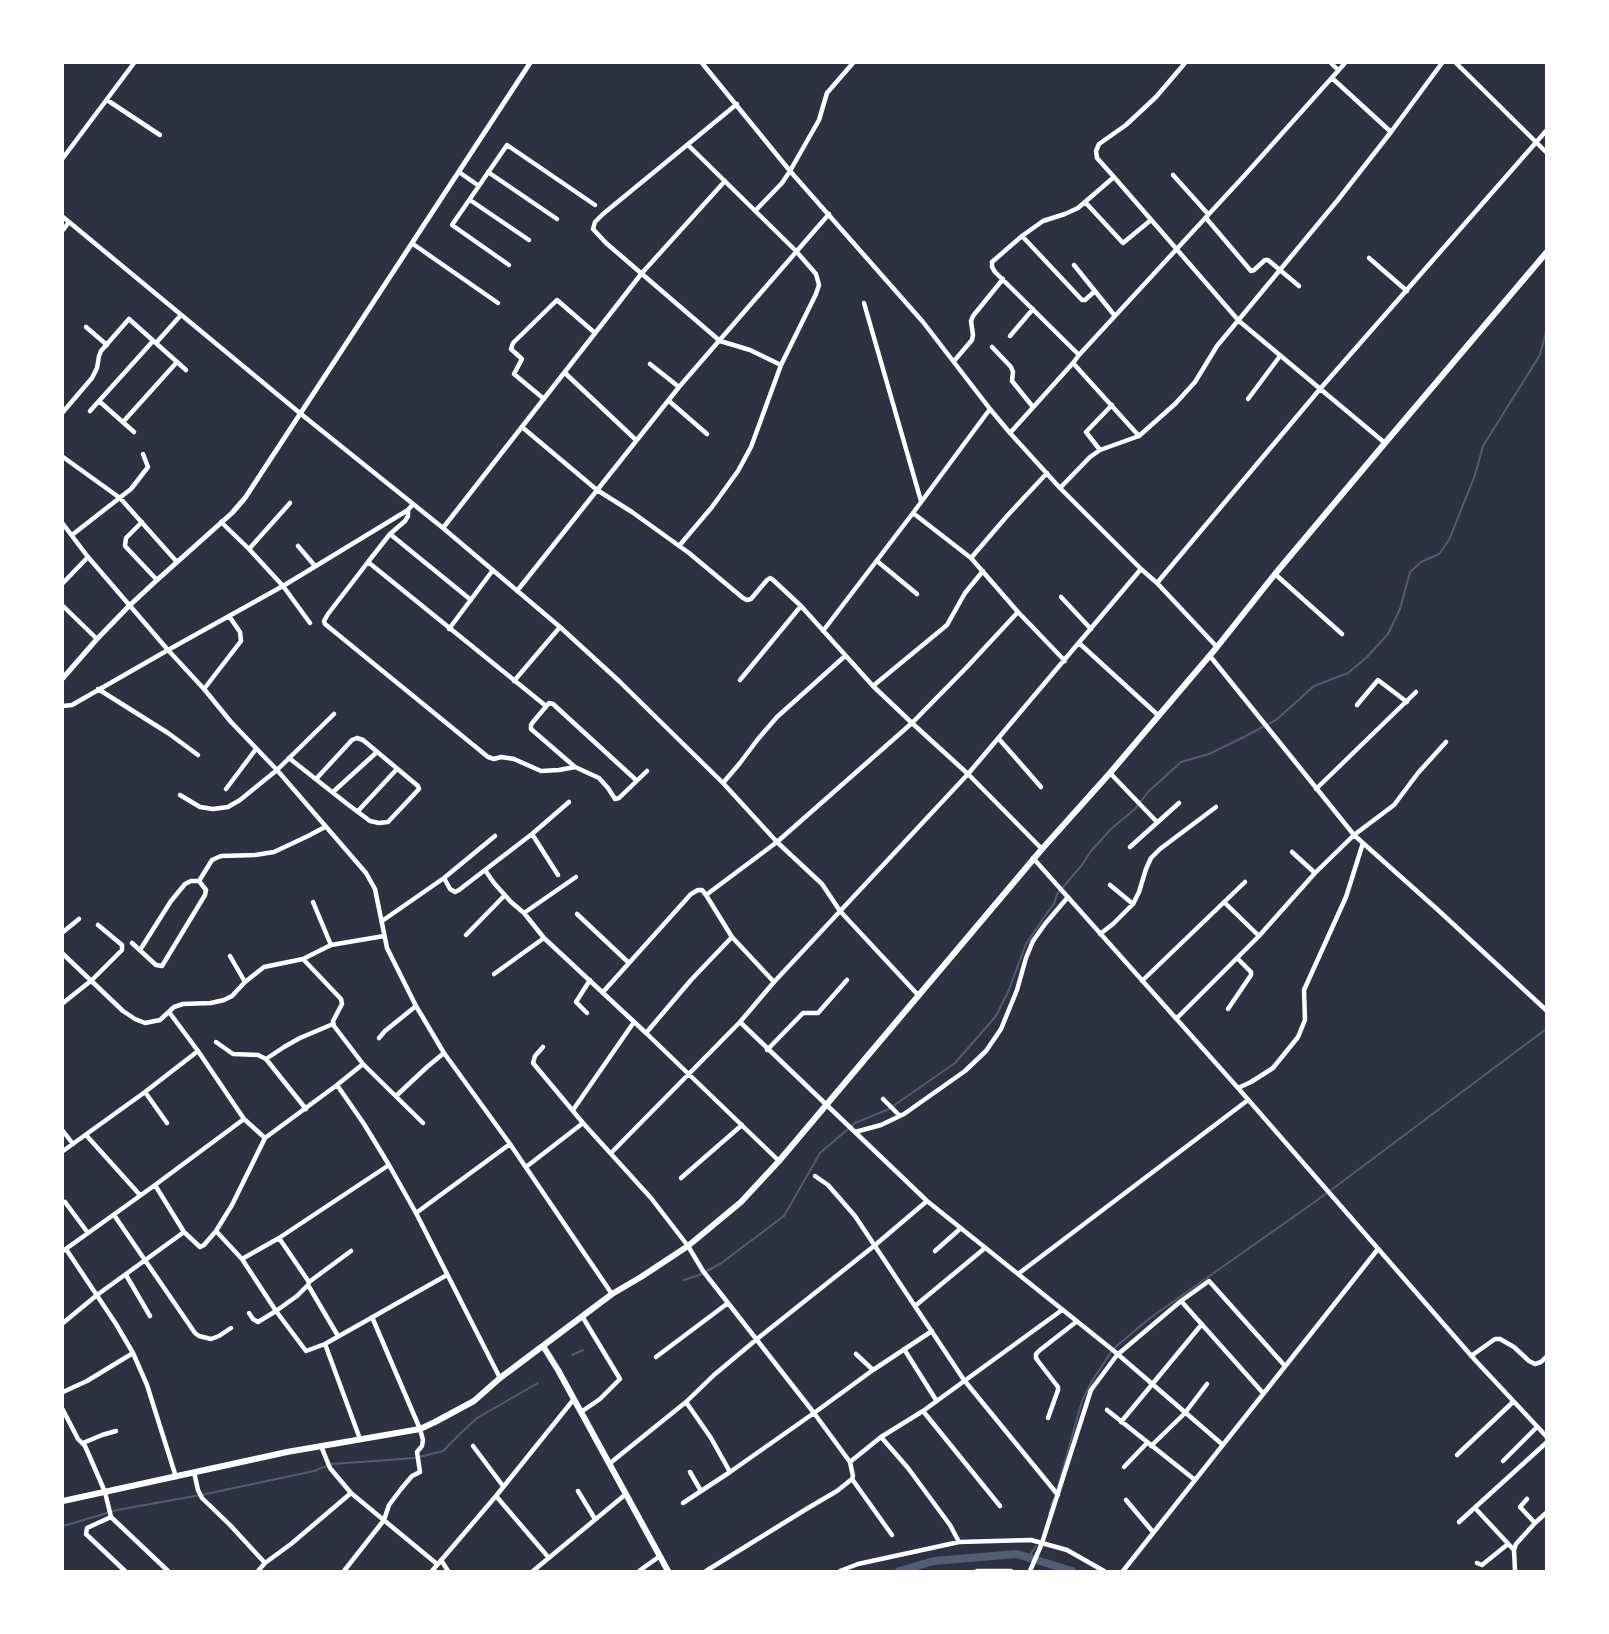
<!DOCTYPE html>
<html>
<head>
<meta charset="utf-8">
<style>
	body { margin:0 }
	#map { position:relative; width:1609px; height:1634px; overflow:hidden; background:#2d3142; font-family:"Varela Round",sans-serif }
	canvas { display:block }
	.frame { position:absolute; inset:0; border:64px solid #fff; pointer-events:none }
</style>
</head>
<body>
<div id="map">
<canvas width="1609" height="1634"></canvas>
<div class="frame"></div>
</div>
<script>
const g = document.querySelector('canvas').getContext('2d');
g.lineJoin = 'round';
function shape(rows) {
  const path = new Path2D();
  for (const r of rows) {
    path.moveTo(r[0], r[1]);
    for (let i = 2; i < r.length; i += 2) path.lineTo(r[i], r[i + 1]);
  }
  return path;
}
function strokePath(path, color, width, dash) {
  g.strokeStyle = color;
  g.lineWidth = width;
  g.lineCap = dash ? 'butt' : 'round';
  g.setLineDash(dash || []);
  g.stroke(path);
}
const stream = shape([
	[684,1280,699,1275,720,1264,784,1216,820,1153,855,1123,889,1109,955,1063,996,1016,1008,992,1026,944,1047,913,1054,904,1057,894,1082,865,1091,851,1111,829,1135,809,1148,792,1181,762,1209,754,1242,738,1276,720,1314,686,1348,673,1367,657,1388,634,1400,609,1410,572,1421,562,1439,554,1449,540,1475,475,1483,446,1540,355,1546,332],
	[572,1355,583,1350],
	[1057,1490,1082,1401,1092,1381,1113,1349,1150,1318,1323,1196,1546,1029],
	[1049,1514,1053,1500],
	[63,1526,117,1510,206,1494,314,1471,332,1464,415,1458,443,1451,463,1431,477,1418,538,1383],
	[1028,1558,1036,1546]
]);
const canal = shape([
	[899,1571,934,1561,1017,1554,1072,1571]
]);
const minor = shape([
	[702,63,790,171,923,322,990,409,1010,433,1060,488,1141,569,1157,583,1217,647],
	[1331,63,1338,70],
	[1456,63,1546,152],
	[1332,78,1391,132],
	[107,100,160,135],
	[737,104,603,214,595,222,593,229,606,243,720,341,750,350,781,365],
	[63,158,134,63],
	[459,172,479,186],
	[488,172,557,219],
	[1173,175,1208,214],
	[1114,177,1097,158,1096,151,1099,144,1126,125,1156,97,1185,63],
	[470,200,529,240],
	[1085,202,1123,243,1151,220],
	[755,211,782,183,790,171,819,120,827,93,853,63],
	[63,217,301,414,443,528,560,627,619,681,723,783,777,842,822,884,840,911,919,996],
	[1206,218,1251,271,1254,270,1265,260,1268,260,1299,286],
	[63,230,69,222],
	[1022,236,1082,300,1085,300,1095,291],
	[413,244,498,303],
	[1369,258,1407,291],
	[509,265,452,225,507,145,595,205],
	[1074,265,1115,316],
	[864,303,921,501],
	[86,327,107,345],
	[1010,336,1033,309],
	[156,343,181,315],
	[992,347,1011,367,1013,372,1012,381,1033,407],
	[1079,355,995,272,992,267,992,262,1022,236,1043,221,1065,214,1078,208,1114,177,1239,321,1385,443],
	[954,361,972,340,973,335,971,321,973,316,1003,279],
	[1073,363,1139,436],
	[650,364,679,387],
	[565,373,636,440],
	[544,399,514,374,522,359,511,349,513,343,557,300,595,333],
	[1248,399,1280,356],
	[99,401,134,432],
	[669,401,707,434],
	[90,411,153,341],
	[63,412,92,378,97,368,99,356,101,351,129,319,186,370],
	[123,422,177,362],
	[522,427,597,490,632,512,689,553,743,598,747,600,751,599,767,580,770,578,772,579,801,606,873,686,912,723,966,668,1018,612],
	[1010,433,1073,363,1079,355,1244,176,1345,63],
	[1100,450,1086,432,1112,405],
	[63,457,120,498,177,562],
	[1060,488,1090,457,1100,450,1139,436,1175,404,1195,382,1217,346,1337,201,1391,132,1442,63],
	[413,504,408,510,283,586,168,650,204,689,231,722,277,770,366,873,375,889,387,948,416,1006,444,1053,510,1144,612,1294],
	[408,510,408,516,405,521,390,534,368,562,546,706],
	[913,513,971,558,1018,612,1065,661],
	[142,522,126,538,125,546,157,580],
	[221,522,249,549,283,586,310,623],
	[63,524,88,557,168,650,72,705,63,706],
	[443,528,642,273,725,181],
	[390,534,471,600],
	[72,535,131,489,148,467,143,454],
	[298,546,315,566],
	[679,546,712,507,738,471,751,447,781,365,816,294,819,285,816,274,796,251,688,145],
	[249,549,290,503],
	[971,558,1007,516,1047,473],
	[877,561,917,594],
	[368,562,328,614,324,621,325,624,488,757,494,759,501,757,514,759,541,771,559,770,575,767,599,778,608,788,615,799,619,798,647,771],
	[1275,574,1342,634],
	[63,583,88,557],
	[1157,583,1320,389,1546,131],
	[517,591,679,387,829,214],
	[1061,597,1091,629],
	[63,606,97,639],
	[449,629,493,570],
	[823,631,913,513,990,409],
	[1079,643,1159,716],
	[1210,656,1354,835,1438,910,1546,1010],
	[740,680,801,606],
	[514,681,560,627],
	[873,686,947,625,965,593,983,571],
	[98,689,168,733,198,755],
	[204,689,241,641,240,632,229,616],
	[1357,705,1378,680,1407,702],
	[999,739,1041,787],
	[289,758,346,803,370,821,379,823,388,822,419,789,418,786,363,740,357,738,352,740,316,779],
	[575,767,531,729,531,725,533,722,549,703,553,704,636,780],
	[1110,773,1157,822],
	[723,783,740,763,758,739,777,717,845,656],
	[226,789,256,749],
	[1316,789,1416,692],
	[333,792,377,752],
	[180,795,200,807,213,809,228,807,240,800,277,770,334,714],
	[569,802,532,834,485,870,494,883,511,902,524,913,544,938,646,1033],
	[358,811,397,769],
	[532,834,558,875],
	[1130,847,1179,803],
	[1292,852,1315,873],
	[1033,858,1238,1088,1475,1360,1546,1436],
	[444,878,495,836],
	[1110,885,1133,904],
	[706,895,777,842,912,723,968,774,1042,849],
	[313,902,331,945],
	[1224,902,1259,936],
	[524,913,576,877],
	[577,914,629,963],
	[382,921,444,878,450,889,455,892,459,890,485,870],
	[63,932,79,919],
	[1100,934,1113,924,1133,904,1139,892,1146,869,1151,858,1160,849,1216,807],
	[466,935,505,895],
	[132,943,156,965,162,966,205,895,206,890,199,881],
	[140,950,171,901,185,884,191,881,199,881,212,860,221,856,255,855,274,852,308,836,325,827],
	[63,954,123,1011,135,1019,145,1023,160,1020,174,1007,183,1004,211,1003,224,1000,232,996,245,982],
	[230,956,245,982,264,967,303,959,341,999,342,1004,333,1021,334,1026,363,1064,423,1123],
	[303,959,331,945,384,936],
	[494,974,544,938],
	[1142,981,1245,882],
	[774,982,732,937,691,980,646,1033,779,1161],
	[603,992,691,894,698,890,702,890,706,895,732,937],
	[63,1003,92,980,122,950,122,945,98,925],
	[1228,1009,1251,975,1251,972,1237,958],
	[587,1013,576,1002,590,980],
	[1176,1019,1259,936,1315,873,1354,835,1394,805,1418,773,1446,742],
	[740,1022,927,1201,1114,1351,1223,1445],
	[379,1038,385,1031,416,1006],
	[216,1042,233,1054,258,1055,266,1059,306,1109],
	[543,1047,535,1056,533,1063,583,1123,651,1198,688,1246,703,1271,814,1413,873,1370,932,1331],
	[767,1050,803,1013,818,1013,847,980],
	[266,1059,284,1047,300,1038,333,1024],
	[337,1085,363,1064],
	[1238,1088,1251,1082,1273,1068,1298,1037,1305,1020,1304,990,1346,897,1363,843],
	[145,1092,167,1123],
	[396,1096,427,1067,444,1053],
	[883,1099,900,1116],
	[573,1110,634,1022],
	[63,1131,73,1144],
	[855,1132,881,1125,904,1114,965,1071,986,1051,1001,1029,1017,990,1026,958,1033,941,1045,924,1068,897],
	[86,1135,140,1195],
	[63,1151,145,1092,198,1051],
	[611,1153,740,1022,774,982,968,774,1141,569],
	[389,1165,416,1213,510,1144],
	[526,1167,583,1123],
	[815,1176,828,1185,855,1216,964,1380,1058,1495],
	[681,1178,742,1125],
	[65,1202,88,1233],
	[416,1213,500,1378],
	[114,1215,195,1333,199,1336,211,1339,219,1336,231,1328],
	[184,1232,200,1247,204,1245,216,1231],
	[279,1238,309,1282,308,1285,297,1296,276,1311,306,1351,325,1344,447,1275],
	[66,1249,116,1324,133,1353,147,1385,176,1477],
	[63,1251,155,1185,244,1119,198,1051,169,1012],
	[935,1251,961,1228],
	[242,1259,279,1238,389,1165,364,1124,337,1085,265,1138,244,1119],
	[1018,1274,1248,1100],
	[126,1275,150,1316],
	[309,1282,351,1251],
	[308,1285,338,1336],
	[1181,1301,1263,1393],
	[915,1306,985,1248],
	[249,1313,253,1319,258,1322,276,1311,242,1259,216,1231,232,1205,265,1138],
	[63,1323,97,1295,184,1232,155,1185],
	[325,1344,360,1439],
	[904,1349,936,1400],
	[856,1354,873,1370],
	[1471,1356,1495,1339,1500,1339,1514,1347,1529,1361,1535,1364,1541,1362,1546,1357],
	[656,1357,728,1303],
	[63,1392,87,1381,133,1353],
	[686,1402,711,1438,730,1472,814,1413,850,1462,853,1476,852,1479,837,1491,808,1508,706,1571],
	[63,1410,78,1439,85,1446,89,1455,105,1492,111,1517,168,1571],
	[1107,1410,1195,1480],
	[923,1411,1000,1506],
	[581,1412,600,1399,620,1379,582,1316],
	[1048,1418,1058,1390,1058,1387,1038,1361,1036,1358,1036,1354,1040,1350,1076,1322],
	[1121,1422,1202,1324],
	[881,1437,908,1468,950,1525,959,1542],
	[83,1443,102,1435,116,1431],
	[321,1446,330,1468,351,1493,437,1564],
	[473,1446,503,1486],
	[1151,1446,1185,1413,1207,1384],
	[1457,1455,1513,1402],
	[1503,1461,1537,1427],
	[850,1462,881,1437,923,1411,1062,1310],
	[609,1464,686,1402,714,1375,757,1339,874,1246,927,1201],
	[1124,1467,1147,1443],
	[194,1472,198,1490,202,1498,230,1525,265,1563],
	[690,1472,701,1491],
	[852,1479,892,1535],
	[578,1491,595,1519],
	[496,1496,549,1558],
	[1527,1499,1520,1507,1535,1523],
	[1126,1500,1153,1532],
	[683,1503,730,1472],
	[1475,1508,1514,1550],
	[111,1517,87,1528,86,1534,125,1571],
	[1459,1522,1546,1443],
	[441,1560,448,1571],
	[1477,1563,1482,1565,1508,1544],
	[258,1571,265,1563,291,1544,351,1493],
	[344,1571,384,1520,389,1505,401,1489,412,1476,420,1472,417,1452,422,1446,423,1440,420,1429,372,1317],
	[432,1571,496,1496,574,1399],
	[533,1571,626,1494],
	[639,1571,660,1556],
	[840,1571,858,1564,959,1542,1031,1540,1067,1550,1104,1571],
	[977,1571,1011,1571],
	[1030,1571,1042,1543,1091,1390,1117,1355,1181,1301,1209,1281,1285,1366],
	[1123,1571,1378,1249],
	[1515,1571,1514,1550,1516,1544,1535,1523,1546,1513]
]);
const tertiary = shape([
	[63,678,97,639,129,606,157,580,232,513,245,498,530,63]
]);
const secondary = shape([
	[543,1346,558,1370,668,1571],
	[63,1501,287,1452,420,1429,435,1422,474,1401,500,1378,612,1294,641,1277,688,1246,741,1202,779,1161,1042,849,1110,773,1217,647,1275,574,1385,443,1546,253]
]);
strokePath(stream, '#4f5d75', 2);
strokePath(canal, '#4f5d75', 8);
strokePath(minor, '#fff', 4.5);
strokePath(tertiary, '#fff', 5);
strokePath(secondary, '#fff', 6);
</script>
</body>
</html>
